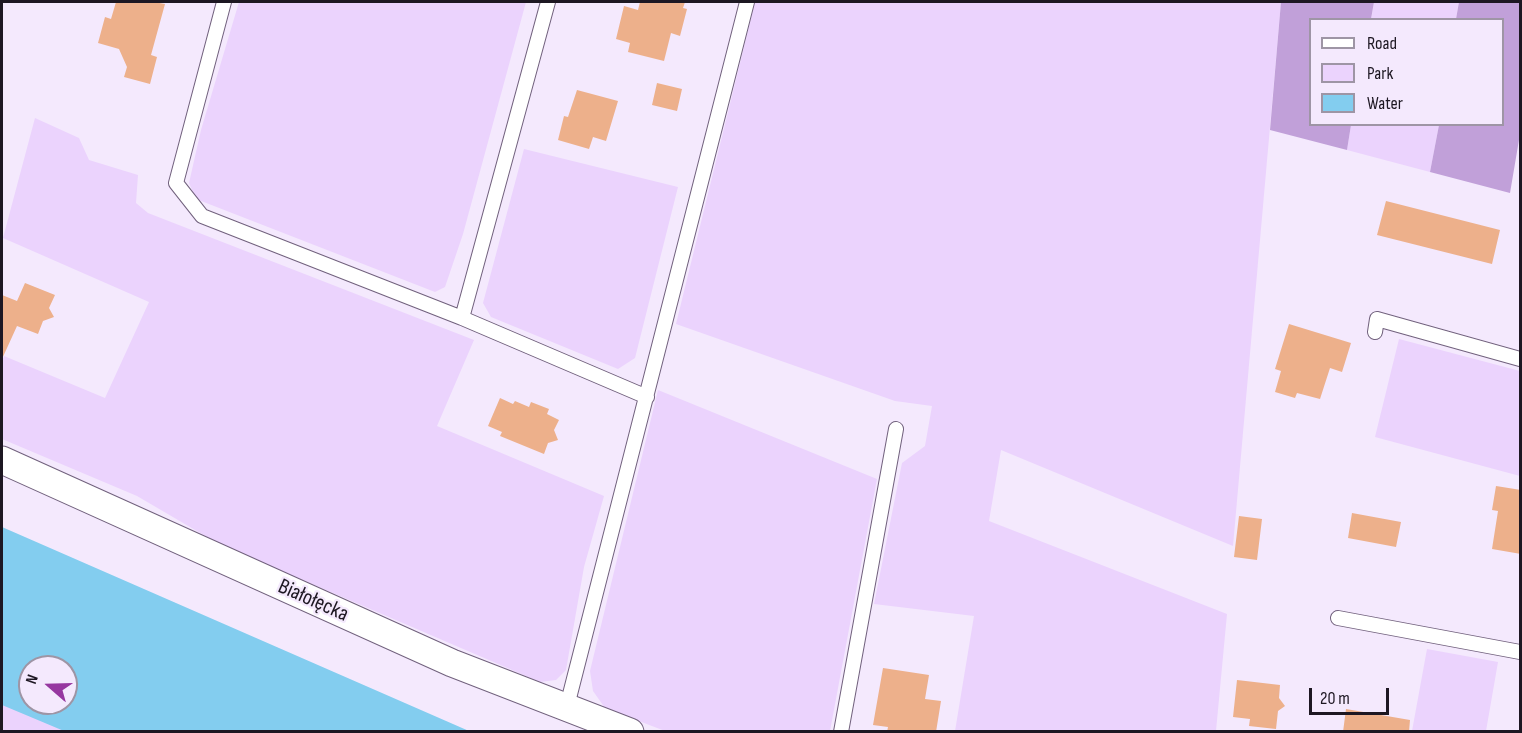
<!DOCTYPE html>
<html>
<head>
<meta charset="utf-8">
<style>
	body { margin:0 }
	#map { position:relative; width:1522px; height:733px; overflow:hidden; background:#f4e9fd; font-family:"Sofia Sans Condensed",sans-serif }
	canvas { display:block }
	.frame { position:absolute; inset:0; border:3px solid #1d1722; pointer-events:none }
	.legend { position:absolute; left:1309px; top:18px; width:195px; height:108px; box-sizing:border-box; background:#f4e9fd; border:2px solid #9e95a5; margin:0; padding:8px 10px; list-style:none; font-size:18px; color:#1d1722 }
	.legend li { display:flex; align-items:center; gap:12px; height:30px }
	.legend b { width:30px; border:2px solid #9e95a5 }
	.north { position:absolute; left:18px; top:655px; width:60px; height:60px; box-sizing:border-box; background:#f4e9fd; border:2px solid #9e95a5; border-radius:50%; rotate:290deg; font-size:16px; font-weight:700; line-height:24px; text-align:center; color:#1d1722 }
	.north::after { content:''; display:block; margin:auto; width:21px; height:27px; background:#9637a0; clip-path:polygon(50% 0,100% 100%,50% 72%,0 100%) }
	.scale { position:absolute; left:1309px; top:688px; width:80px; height:27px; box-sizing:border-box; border:3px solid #1d1722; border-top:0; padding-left:8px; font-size:18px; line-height:21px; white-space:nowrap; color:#1d1722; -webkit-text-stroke:4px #f4e9fd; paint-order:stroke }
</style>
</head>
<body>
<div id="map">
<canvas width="1522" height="733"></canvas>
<div class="frame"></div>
<ul class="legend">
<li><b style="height:8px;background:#fff"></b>Road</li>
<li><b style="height:16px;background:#ebd3fd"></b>Park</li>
<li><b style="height:16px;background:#83cdef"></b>Water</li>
</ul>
<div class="north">N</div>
<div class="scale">20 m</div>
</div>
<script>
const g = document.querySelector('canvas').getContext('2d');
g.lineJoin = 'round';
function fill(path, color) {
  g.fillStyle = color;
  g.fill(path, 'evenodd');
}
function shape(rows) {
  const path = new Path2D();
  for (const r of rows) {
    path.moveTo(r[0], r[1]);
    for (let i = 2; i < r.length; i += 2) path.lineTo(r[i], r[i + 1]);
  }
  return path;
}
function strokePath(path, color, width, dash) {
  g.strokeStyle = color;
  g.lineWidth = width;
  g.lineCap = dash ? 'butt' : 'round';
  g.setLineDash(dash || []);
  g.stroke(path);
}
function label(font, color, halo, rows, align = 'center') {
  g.font = font + ' "Sofia Sans Condensed",sans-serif';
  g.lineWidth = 4.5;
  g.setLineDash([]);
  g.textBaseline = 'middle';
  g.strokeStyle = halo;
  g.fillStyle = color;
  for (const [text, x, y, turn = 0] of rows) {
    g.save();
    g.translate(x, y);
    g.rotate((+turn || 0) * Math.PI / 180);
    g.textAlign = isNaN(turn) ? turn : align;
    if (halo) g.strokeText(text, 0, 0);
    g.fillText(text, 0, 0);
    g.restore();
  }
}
const green = shape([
	[239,2,526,2,463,234,445,287,435,292,196,199,189,183,201,130],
	[755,2,1281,2,1233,546,1001,450,989,521,1227,614,1216,731,955,731,974,616,874,604,902,463,925,446,932,406,895,401,676,324],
	[1374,2,1459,2,1456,19,1371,20],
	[35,118,79,138,89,160,138,175,136,203,148,213,474,340,437,426,604,496,584,567,566,670,556,680,540,682,219,544,137,496,2,439,2,361,4,356,105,398,149,302,3,238],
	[1351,125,1439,125,1430,172,1347,150],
	[524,149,678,187,635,358,618,369,491,317,483,303],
	[1399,339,1520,371,1520,476,1375,437],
	[658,390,877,479,830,731,665,731,605,708,593,691,590,671],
	[1427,649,1498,662,1486,731,1412,731],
	[2,702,70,731,2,731]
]);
const forest = shape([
	[1281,2,1374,2,1371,19,1310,20,1310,124,1351,125,1347,150,1270,130],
	[1459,2,1520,2,1520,134,1510,193,1430,172,1439,125,1502,124,1502,20,1456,19]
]);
const water = shape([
	[2,527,469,731,64,731,2,705],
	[30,667,66,667,66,703,30,703]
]);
const building = shape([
	[116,2,154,2,165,4,151,55,157,57,150,84,124,77,127,67,119,49,98,43,105,17,111,19],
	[640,2,685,2,683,8,687,9,680,36,671,33,664,61,628,52,630,43,616,39,624,6,638,10],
	[657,83,682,89,677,111,652,105],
	[577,90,618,101,606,141,593,137,589,149,558,140,564,116,568,117],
	[1386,201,1500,230,1492,264,1377,235],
	[25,283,55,295,49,308,54,317,43,321,38,334,17,326,2,359,2,295,17,301],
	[1289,324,1351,343,1342,372,1330,368,1320,399,1297,393,1295,398,1275,392,1281,371,1275,369],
	[500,398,513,404,515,401,529,407,531,402,549,409,547,414,559,420,554,430,558,440,548,443,544,454,500,436,502,432,488,426],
	[1496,486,1521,490,1521,554,1492,549,1498,511,1492,510],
	[1352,513,1401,522,1396,547,1348,538],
	[1239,516,1262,519,1257,560,1234,557],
	[883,668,929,675,925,699,941,701,936,732,887,732,888,727,873,725],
	[1237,680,1280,685,1279,698,1285,706,1278,711,1276,729,1249,726,1250,719,1233,717],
	[1346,709,1410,720,1409,732,1343,732]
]);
const service = shape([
	[224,2,176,183,202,216,462,318,647,397],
	[462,318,548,2],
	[1375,332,1377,319,1520,359],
	[1338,618,1520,652],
	[567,706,747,2],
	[841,732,896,429]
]);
const minor = shape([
	[2,460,452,663,630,732]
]);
const streetNames = [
	["Białołęcka",313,601,24]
];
fill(green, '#ebd3fd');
fill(forest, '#c1a0d9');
fill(water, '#83cdef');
fill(building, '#edb08b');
strokePath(service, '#71617d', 16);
strokePath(minor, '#71617d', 29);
strokePath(service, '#fff', 14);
strokePath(minor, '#fff', 27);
label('22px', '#1d1722', '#f4e9fd', streetNames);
</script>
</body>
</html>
